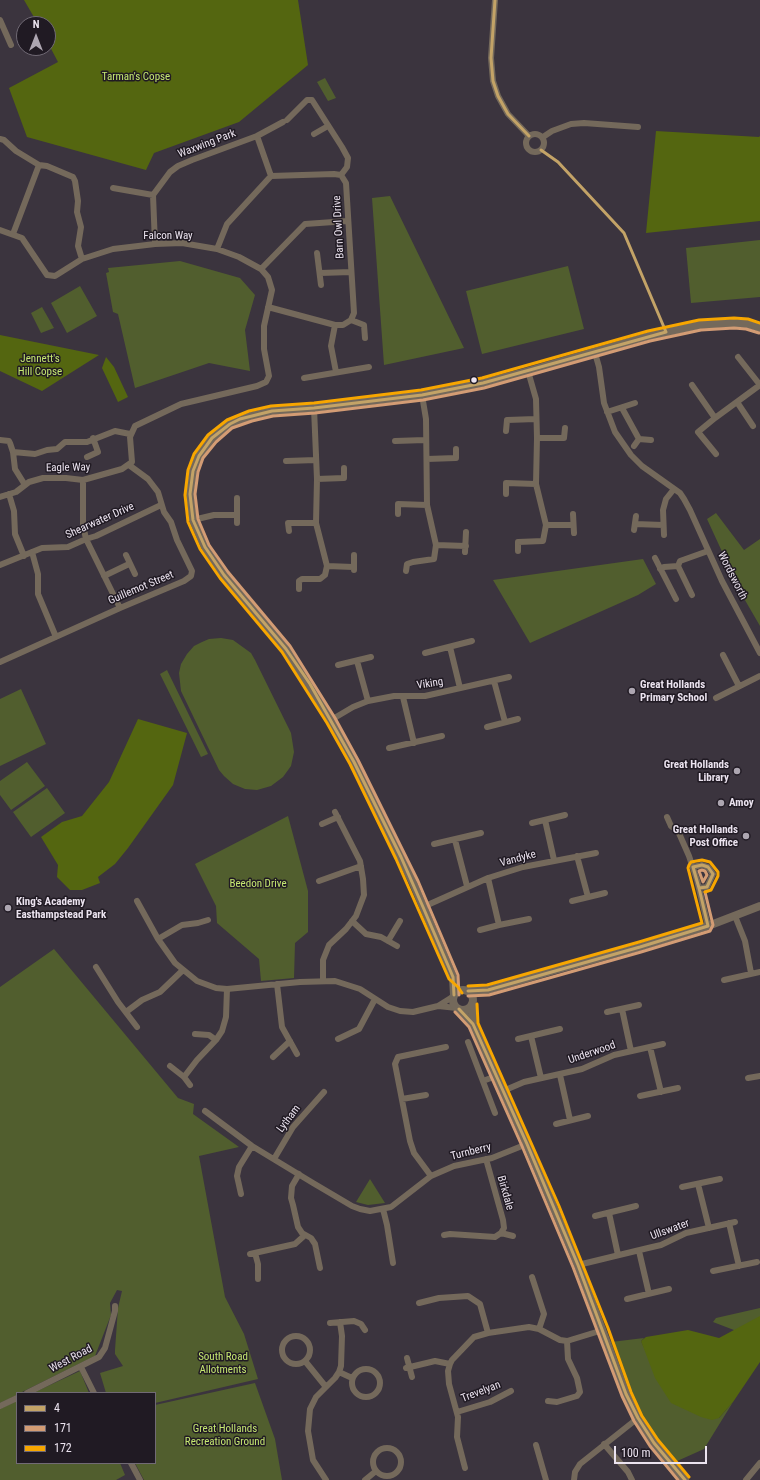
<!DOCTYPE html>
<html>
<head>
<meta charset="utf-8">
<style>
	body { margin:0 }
	#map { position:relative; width:760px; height:1480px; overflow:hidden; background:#3b343e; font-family:"Roboto Condensed",sans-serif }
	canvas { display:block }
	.legend { position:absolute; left:16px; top:1392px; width:140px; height:72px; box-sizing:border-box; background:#201a23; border:1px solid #716a75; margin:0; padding:5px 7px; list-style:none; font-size:12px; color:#ebe3ef }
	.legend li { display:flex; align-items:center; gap:8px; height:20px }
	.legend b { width:20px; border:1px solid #716a75 }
	.north { position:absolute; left:16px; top:16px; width:40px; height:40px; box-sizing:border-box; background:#201a23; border:1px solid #716a75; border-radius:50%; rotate:0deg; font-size:11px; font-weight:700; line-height:16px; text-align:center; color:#ebe3ef }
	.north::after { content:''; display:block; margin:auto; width:14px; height:18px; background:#ada6b1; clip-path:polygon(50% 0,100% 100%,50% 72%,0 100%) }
	.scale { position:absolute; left:614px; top:1446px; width:93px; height:18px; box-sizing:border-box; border:2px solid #ebe3ef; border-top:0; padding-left:5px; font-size:12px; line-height:14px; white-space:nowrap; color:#ebe3ef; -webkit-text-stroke:3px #201a23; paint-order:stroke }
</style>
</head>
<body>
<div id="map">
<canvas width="760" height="1480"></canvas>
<ul class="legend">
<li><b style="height:5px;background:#c3a367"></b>4</li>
<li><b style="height:5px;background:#d39c74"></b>171</li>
<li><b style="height:5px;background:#f7a600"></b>172</li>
</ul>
<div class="north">N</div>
<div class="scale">100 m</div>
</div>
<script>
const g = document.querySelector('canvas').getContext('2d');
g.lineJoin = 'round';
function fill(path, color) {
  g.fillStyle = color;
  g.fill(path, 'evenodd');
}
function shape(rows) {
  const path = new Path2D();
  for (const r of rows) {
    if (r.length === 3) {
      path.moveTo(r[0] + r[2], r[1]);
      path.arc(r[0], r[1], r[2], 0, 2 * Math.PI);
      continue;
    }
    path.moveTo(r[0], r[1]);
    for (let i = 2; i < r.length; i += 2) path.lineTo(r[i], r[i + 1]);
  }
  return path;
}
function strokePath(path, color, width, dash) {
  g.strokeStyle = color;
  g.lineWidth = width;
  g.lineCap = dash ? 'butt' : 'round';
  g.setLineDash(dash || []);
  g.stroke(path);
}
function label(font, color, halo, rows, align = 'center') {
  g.font = font + ' "Roboto Condensed",sans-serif';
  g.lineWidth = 3;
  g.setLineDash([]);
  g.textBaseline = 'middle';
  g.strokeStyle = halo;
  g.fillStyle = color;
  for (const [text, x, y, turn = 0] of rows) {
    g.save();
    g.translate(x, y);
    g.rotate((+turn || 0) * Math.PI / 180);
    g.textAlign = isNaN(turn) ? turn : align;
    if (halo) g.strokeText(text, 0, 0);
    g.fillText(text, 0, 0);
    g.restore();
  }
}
const green = shape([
	[325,78,336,98,328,101,317,82],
	[390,196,464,348,384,365,372,198],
	[760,240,760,297,691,303,686,248],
	[180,261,240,278,255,295,245,330,250,371,209,363,135,388,118,314,113,312,106,273,109,272,108,268],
	[568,266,584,329,482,354,466,291],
	[80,286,97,316,67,333,51,303],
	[42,307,54,328,41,333,31,313],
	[716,513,744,550,760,539,760,626,742,595,707,519],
	[643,559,656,584,638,595,530,643,493,580],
	[221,638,233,640,251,653,255,660,291,733,294,752,291,766,283,777,271,786,257,790,245,789,233,784,224,776,219,770,181,691,179,673,181,664,187,654,194,646,202,642,209,639],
	[167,670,208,754,201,757,160,674],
	[21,689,46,744,0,766,0,699],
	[27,762,45,786,11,810,0,795,0,781],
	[47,788,65,813,31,837,13,812],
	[288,816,308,891,308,932,295,943,294,978,261,981,259,959,217,923,216,906,195,864],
	[54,949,178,1098,194,1104,193,1114,239,1147,199,1156,225,1297,244,1334,258,1379,155,1403,155,1393,106,1393,100,1373,123,1366,115,1354,115,1350,118,1308,122,1291,117,1290,110,1303,111,1315,95,1356,20,1393,17,1393,17,1395,0,1403,0,987],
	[370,1179,385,1203,368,1205,356,1202],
	[760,1308,760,1340,713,1322,716,1318],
	[644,1338,641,1341,648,1356,719,1418,733,1402,704,1449,675,1462,651,1431,627,1386,611,1342],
	[80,1371,89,1393,33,1393],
	[255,1383,275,1439,282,1480,144,1480,135,1463,155,1463,155,1405],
	[17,1401,17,1463,120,1463,125,1475,116,1480,0,1480,0,1409]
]);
const forest = shape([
	[24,0,298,0,308,65,239,122,154,153,146,170,27,137,9,88,58,62,48,43,48,24,38,24],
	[656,131,759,137,760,136,760,221,646,233],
	[0,335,99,355,42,391,0,371],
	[106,357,114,367,128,397,118,402,102,368],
	[138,719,187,733,173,785,128,848,115,864,98,877,100,883,82,890,70,890,57,877,58,865,41,837,62,822,82,816,109,782],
	[760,1316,760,1362,733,1402,719,1418,712,1420,701,1417,671,1403,655,1378,641,1341,646,1337,688,1330,719,1338]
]);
const minor = shape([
	[495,0,491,58,493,81,498,96,508,114,529,136],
	[0,20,11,45],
	[287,120,307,100,312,100,342,147,348,158,347,167,341,175],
	[535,143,9],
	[314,134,328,126],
	[543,137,552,131,571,124,584,123,638,127],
	[0,139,4,140,16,151,39,165,47,166,73,177,75,181,78,201,77,212,81,227,78,246,82,259],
	[271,176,257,136,283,122],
	[113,188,153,195],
	[0,230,22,238,47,275,55,276,82,259,113,249,155,244,182,243,217,249,239,257,261,269,268,277,272,290,264,326,264,349,269,376,266,382,257,386,181,404,135,426,130,437,132,462,122,469,83,480,66,478,43,478,29,482,16,492,0,497],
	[13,234,39,165],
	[155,244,153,195,170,172,178,166,192,160,257,136],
	[217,249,227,224,271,176,334,174,341,175,346,183,354,313,351,320,343,325,335,325,268,307],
	[317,253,321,285],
	[261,269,305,224,348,221],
	[320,273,351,272],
	[351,320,364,325,365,338],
	[335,325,331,346,336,372],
	[595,353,599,367,604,403,615,432,631,455,642,466,680,493,684,499,690,510,722,581,760,653],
	[738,357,760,385],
	[304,378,369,367],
	[692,385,715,418],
	[737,402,753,426],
	[622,408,639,439],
	[607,412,635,403],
	[506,431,507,420,536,419],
	[537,438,564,438,565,428],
	[0,440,9,441,10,443,13,452,15,469,25,485],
	[395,441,425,440],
	[634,446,639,439,651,440],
	[13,452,35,454,47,450,57,449,65,442,87,442,115,431,130,434],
	[716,454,698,432,715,418,760,385],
	[87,457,98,452,93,438],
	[427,459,456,458,456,449],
	[286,461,316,460],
	[317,479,344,478,344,468],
	[83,480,83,525,86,539,120,608],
	[9,494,14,511,15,534,24,556],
	[506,494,506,483,536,484],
	[237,498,237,523],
	[398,514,398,504,427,505],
	[573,514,574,533],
	[193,520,214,515,237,515],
	[635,524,663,525],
	[546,525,573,525],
	[634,530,636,516],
	[289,531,288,523,316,523],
	[664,535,663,510,666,499,674,489],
	[436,545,466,546],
	[518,551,518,542,543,541,546,525,536,484,537,438,536,399,528,371],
	[32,552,38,574,38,594,56,637],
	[465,552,466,532],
	[126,555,135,574],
	[354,555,354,570],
	[655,558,676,599],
	[0,565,42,548,68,547,86,539,96,536,161,505],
	[327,566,353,567],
	[660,569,664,567,678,566],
	[406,571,407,564,413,562,434,559,436,545,427,505,426,419,422,395],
	[104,576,129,564],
	[299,589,299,581,302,579,320,579,325,575,327,566,316,523,317,479,314,408],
	[692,595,678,566,680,561,708,551],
	[450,647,460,688],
	[425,653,472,641],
	[723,655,739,686],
	[357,661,368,701],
	[0,662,120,608,184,581,191,576,192,571,177,540,171,522,164,512,158,492,148,479,129,465],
	[338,665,371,657],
	[494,681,505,722],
	[403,697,414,743],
	[716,698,760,676],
	[331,720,353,707,368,701,394,696,425,696,509,677],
	[487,727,518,719],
	[389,748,442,736],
	[667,817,671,826,678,831,689,856,697,880,708,926],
	[545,820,554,860],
	[532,823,565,815],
	[322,824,338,817],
	[455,840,467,886],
	[434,844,481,833],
	[577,856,588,897],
	[693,867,702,865,708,867,713,874,707,887,699,888],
	[488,878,499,925],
	[319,881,361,866],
	[137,901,158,939,175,963,197,981,216,988,227,989,300,982,335,981,360,989,388,1007,400,1011,413,1012,438,1006,457,1008],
	[572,901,605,893],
	[423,907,488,878,523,867,596,853],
	[735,916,745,941,751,973],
	[352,921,366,934,381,937,397,946],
	[480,930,499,925,529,919],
	[158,939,182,925,198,923,208,920],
	[388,941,400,921],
	[96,967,118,1002,137,1027],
	[724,980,760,972],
	[323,981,323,960,329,945,346,929,356,916,364,895,363,879,360,861,335,812],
	[277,984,282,1027,297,1054],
	[438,1006,454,996],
	[622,1009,631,1051],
	[126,1012,142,1000,160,992,183,970],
	[607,1012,639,1005],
	[195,1034,209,1035,216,1040],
	[531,1036,541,1078],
	[338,1039,359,1029,375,999],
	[518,1039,560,1029],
	[468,1042,495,1113],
	[650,1047,661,1092],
	[273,1057,290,1041],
	[170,1066,184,1077,190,1085],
	[560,1075,570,1120],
	[184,1077,197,1060,216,1040,222,1031,226,1017,227,989],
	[748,1078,760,1076],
	[483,1081,496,1076],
	[503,1091,524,1082,582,1069,614,1055,663,1044],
	[640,1096,678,1088],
	[402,1099,426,1095],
	[205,1111,252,1146,313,1183,352,1206,360,1209,370,1211,391,1207,431,1176,454,1166,492,1158,527,1144],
	[556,1124,588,1116],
	[274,1159,293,1127,324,1092],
	[486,1159,503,1220,504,1228,501,1233],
	[299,1174,292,1186,291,1198,293,1205,298,1227,302,1233,311,1238,315,1244,320,1268],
	[431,1176,414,1153,410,1141,395,1064,398,1057,446,1047],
	[698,1184,709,1228],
	[682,1187,720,1179],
	[241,1194,237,1176,239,1167,252,1146],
	[383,1209,387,1225,393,1263],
	[609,1213,618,1255],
	[595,1216,636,1206],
	[729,1223,739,1266],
	[444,1235,450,1234,495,1237,501,1233,513,1236],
	[639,1251,649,1294],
	[255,1253,258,1264,258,1279],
	[250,1254,295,1244,305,1235],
	[578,1265,648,1248,661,1245,686,1233,735,1222],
	[713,1271,757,1262],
	[532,1277,544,1314,539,1329],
	[627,1299,669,1289],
	[419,1303,439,1298,468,1296,480,1304,488,1333],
	[330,1323,354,1321,361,1324,365,1330],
	[296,1350,14],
	[407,1358,412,1377],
	[305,1361,326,1387],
	[81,1367,94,1393],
	[406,1368,435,1361,450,1364],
	[366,1383,14],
	[339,1372,352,1378],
	[27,1393,99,1357,105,1348,115,1311,115,1306],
	[548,1401,557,1402,577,1396,580,1392,577,1378,568,1359,567,1341],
	[0,1406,17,1398],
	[457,1412,490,1402,511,1391],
	[604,1444,628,1472,632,1480],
	[536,1445,546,1480],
	[387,1462,14],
	[131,1463,140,1480],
	[465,1468,457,1437,458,1417,449,1384,448,1371,450,1364,452,1360,474,1337,488,1333,529,1327,539,1329,560,1340,567,1341,603,1330],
	[326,1480,313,1460,308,1431,310,1409,316,1397,335,1378,339,1372,341,1366,342,1336,340,1322],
	[365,1480,376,1471],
	[574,1480,575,1472,580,1464,638,1418],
	[746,1480,760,1463]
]);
const tertiary = shape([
	[463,1000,10],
	[468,991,488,990,552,971,640,947,708,926,760,906],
	[454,995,453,977,413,883,354,762,331,720,286,649,224,575,205,547,193,520,190,494,193,471,199,456,212,438,230,424,251,416,272,411,314,408,422,395,483,383,528,371,649,336,700,325,734,323,747,324,760,328],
	[472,1004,473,1024],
	[459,1009,473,1024,527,1144,578,1265,626,1394,638,1418,654,1443,685,1480]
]);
const bus1 = shape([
	[495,0,491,58,493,81,498,96,508,114,529,136],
	[702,865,708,867,713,874,707,887,699,888,693,867,702,865],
	[468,991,488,990,640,947,708,926,699,888],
	[454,995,453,977,423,907,401,857,354,762,310,684,286,649,224,575,205,547,193,520,190,494,193,471,199,456,212,438,230,424,240,419,272,411,314,408,422,395,483,383,666,332,624,233,558,162,541,150],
	[459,1009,473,1024,527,1144,578,1265,626,1394,638,1418,654,1443,685,1480]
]);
const bus2 = shape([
	[702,870,705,871,707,875,703,882,699,871,702,870],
	[459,995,458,975,418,881,358,760,335,718,290,646,228,572,209,545,198,519,195,494,198,472,203,458,216,442,232,428,252,421,273,416,315,413,423,400,484,388,650,341,701,330,734,328,746,329,759,333],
	[468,996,489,995,641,952,710,931,713,925,705,892],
	[455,1012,469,1027,522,1146,573,1267,622,1396,634,1421,650,1446,678,1480]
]);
const bus3 = shape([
	[468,986,487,985,639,942,702,923,688,868,689,865,691,862,702,860,710,862,718,872,718,876,711,890,705,892],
	[462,993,458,987,449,979,396,859,350,764,327,723,282,652,220,578,200,549,188,522,185,495,188,470,194,454,208,435,227,420,249,411,271,406,314,403,421,390,482,378,648,331,699,320,734,318,748,319,760,323],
	[477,1004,478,1023,559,1206,608,1328,631,1392,642,1416,658,1440,689,1477]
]);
const markers = [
	[474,380,3.5,"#ebe3ef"],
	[632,691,4,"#ada6b1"],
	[737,771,4,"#ada6b1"],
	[721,803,4,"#ada6b1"],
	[746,836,4,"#ada6b1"],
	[8,908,4,"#ada6b1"]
];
const parkNames = [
	["Tarman's Copse",136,77],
	["Jennett's",40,359],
	["Hill Copse",40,372],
	["Beedon Drive",258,884],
	["South Road",223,1357],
	["Allotments",223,1370],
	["Great Hollands",225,1429],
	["Recreation Ground",225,1442]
];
const streetNames = [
	["Waxwing Park",207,144,-21],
	["Barn Owl Drive",339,227,-93],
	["Falcon Way",168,236],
	["Eagle Way",68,468,-1],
	["Shearwater Drive",100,521,-24],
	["Wordsworth",732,576,63],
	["Guillemot Street",141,588,-23],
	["Viking",430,684,-9],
	["Vandyke",518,859,-15],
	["Underwood",592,1053,-19],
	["Lytham",289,1119,-53],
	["Turnberry",471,1152,-14],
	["Birkdale",505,1193,74],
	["Ullswater",670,1230,-20],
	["West Road",71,1359,-28],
	["Trevelyan",481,1392,-21]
];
const poiNames = [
	["Great Hollands",640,685],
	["Primary School",640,698],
	["Great Hollands",729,765,"right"],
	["Library",729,778,"right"],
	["Amoy",729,803],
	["Great Hollands",738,830,"right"],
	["Post Office",738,843,"right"],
	["King's Academy",16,902],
	["Easthampstead Park",16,915]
];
fill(green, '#515e2e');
fill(forest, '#546610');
strokePath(minor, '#74695b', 6);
strokePath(tertiary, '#74695b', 8);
strokePath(bus1, '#c3a367', 3);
strokePath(bus2, '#d39c74', 3);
strokePath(bus3, '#f7a600', 3);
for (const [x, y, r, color] of markers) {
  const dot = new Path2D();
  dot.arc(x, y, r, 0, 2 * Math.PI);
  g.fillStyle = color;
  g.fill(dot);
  strokePath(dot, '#201a23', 1.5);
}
label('11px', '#c5e771', '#201a23', parkNames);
label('11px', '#ebe3ef', '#201a23', streetNames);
label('bold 11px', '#ebe3ef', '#201a23', poiNames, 'left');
</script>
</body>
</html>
